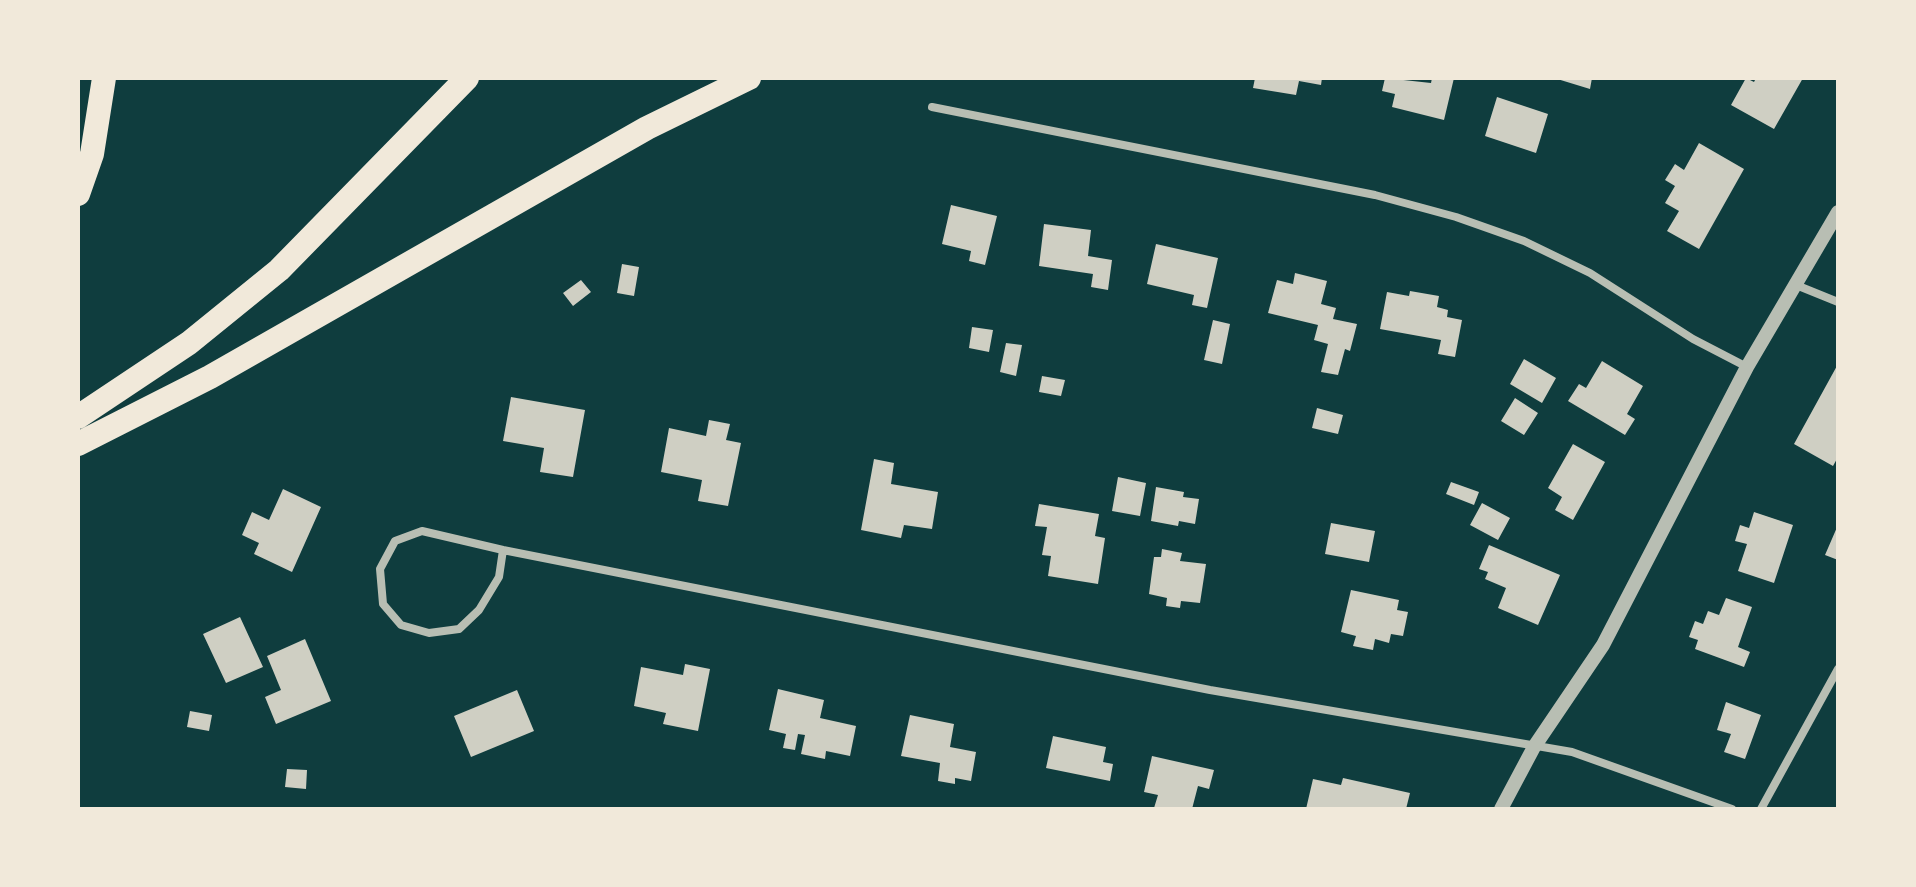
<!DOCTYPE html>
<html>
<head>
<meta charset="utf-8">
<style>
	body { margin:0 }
	#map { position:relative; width:1916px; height:887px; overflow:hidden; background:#0f3d3e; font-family:Signika,sans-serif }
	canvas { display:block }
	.frame { position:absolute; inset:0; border:80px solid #f1e9da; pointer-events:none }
</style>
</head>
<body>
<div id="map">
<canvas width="1916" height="887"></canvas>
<div class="frame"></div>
</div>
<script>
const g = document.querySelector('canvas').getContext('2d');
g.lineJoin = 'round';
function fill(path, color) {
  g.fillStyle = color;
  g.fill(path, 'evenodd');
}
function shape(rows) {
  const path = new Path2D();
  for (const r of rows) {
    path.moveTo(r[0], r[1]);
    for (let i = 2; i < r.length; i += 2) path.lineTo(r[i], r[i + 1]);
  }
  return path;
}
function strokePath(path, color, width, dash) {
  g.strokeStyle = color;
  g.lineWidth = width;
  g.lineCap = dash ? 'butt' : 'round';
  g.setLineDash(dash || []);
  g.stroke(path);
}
const building = shape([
	[1255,78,1322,78,1321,85,1299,81,1296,95,1253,88],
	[1385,78,1431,83,1432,78,1454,78,1444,120,1392,107,1395,94,1382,91],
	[1554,78,1592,78,1590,89],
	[1746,78,1754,82,1756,78,1803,78,1774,129,1731,105],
	[1497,97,1548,114,1536,153,1485,136],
	[1699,143,1744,169,1699,249,1667,231,1679,211,1665,203,1675,186,1665,180,1675,164,1684,170],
	[951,205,997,216,985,265,969,261,971,251,942,244],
	[1044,224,1091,230,1088,256,1112,260,1108,290,1091,287,1093,274,1039,266],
	[1156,244,1218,258,1207,308,1192,305,1194,295,1147,284],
	[622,264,639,267,634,296,617,293],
	[1295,273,1327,281,1321,304,1336,308,1333,319,1357,324,1350,351,1345,349,1338,375,1321,372,1328,344,1314,340,1318,325,1268,313,1277,280,1293,284],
	[581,280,591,292,573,306,563,293],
	[1410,291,1439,296,1437,307,1448,310,1447,317,1462,320,1455,357,1438,354,1441,340,1380,329,1387,292,1409,296],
	[1213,320,1230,324,1222,364,1204,360],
	[972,327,993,330,989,352,969,348],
	[1006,343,1022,345,1016,376,1000,372],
	[1524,359,1556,378,1542,403,1510,384],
	[1602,361,1643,386,1627,414,1635,419,1625,435,1568,401,1579,384,1586,388],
	[1838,364,1838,457,1833,466,1794,444],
	[1042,376,1065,380,1061,396,1039,392],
	[511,397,585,410,573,477,540,472,544,448,503,441],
	[1515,398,1538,413,1524,435,1501,421],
	[1317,408,1343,415,1338,434,1312,428],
	[709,420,730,424,726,440,741,443,728,506,698,501,702,480,661,472,669,428,706,436],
	[1573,444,1605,462,1573,520,1555,510,1562,497,1548,488],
	[874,459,894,463,891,484,938,492,932,529,904,525,901,538,861,530],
	[1118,477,1146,483,1140,516,1112,511],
	[1451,482,1479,492,1474,505,1446,494],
	[1156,487,1184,492,1183,497,1199,499,1195,524,1179,521,1178,526,1151,521],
	[283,489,321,507,292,572,254,554,259,543,242,535,252,512,269,520],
	[1482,503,1510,518,1498,540,1470,525],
	[1039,504,1099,514,1095,536,1105,538,1098,584,1048,576,1051,556,1042,555,1047,527,1035,526],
	[1754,512,1793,525,1774,583,1738,571,1747,544,1735,541,1740,525,1749,528],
	[1331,523,1375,531,1369,562,1325,554],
	[1838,525,1838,560,1825,555],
	[1489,545,1560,575,1538,625,1498,608,1506,588,1485,579,1488,572,1479,569],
	[1162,549,1182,553,1180,561,1206,564,1200,603,1181,601,1180,608,1166,606,1167,598,1149,594,1154,557,1161,557],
	[1351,590,1399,600,1397,610,1408,612,1403,636,1391,634,1389,643,1375,639,1373,650,1353,646,1356,636,1341,632],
	[1726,598,1752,607,1738,647,1750,652,1744,667,1695,649,1698,640,1689,637,1695,621,1703,624,1708,611,1719,615],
	[240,617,263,667,226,683,203,634],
	[305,639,331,701,276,724,265,697,281,690,267,656],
	[685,664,710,669,698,731,663,724,666,713,634,706,641,667,683,675],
	[778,689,824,700,820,718,856,726,850,756,826,751,825,759,801,754,805,735,798,734,795,750,783,748,786,734,769,730],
	[517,690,534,731,471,757,454,716],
	[1726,702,1761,715,1745,759,1724,752,1731,734,1717,730],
	[190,711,212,715,209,731,187,727],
	[910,715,954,724,950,747,976,752,971,781,955,778,955,784,938,781,940,763,901,756],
	[1053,736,1106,747,1103,762,1113,764,1110,781,1046,768],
	[1152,756,1214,770,1209,789,1198,786,1192,809,1154,808,1158,795,1144,792],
	[287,769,307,770,306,789,285,787],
	[1343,778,1410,793,1406,809,1306,809,1313,779,1341,785]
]);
const minor = shape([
	[932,107,1375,195,1456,217,1524,241,1590,273,1693,339,1747,367],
	[1796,285,1838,302],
	[503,550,499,577,479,610,459,629,429,633,401,625,383,604,380,569,395,541,422,531,503,550,1210,690,1572,752,1732,809],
	[1761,809,1838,669]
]);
const tertiary = shape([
	[1501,809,1534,747,1603,645,1747,367,1838,212]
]);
const motorway = shape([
	[78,194,92,154,104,78],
	[78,417,189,343,279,270,467,78],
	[78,444,210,377,647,128,749,78]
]);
fill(building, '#cfcfc3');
strokePath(minor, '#b8beb3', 8);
strokePath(tertiary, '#b8beb3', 14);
strokePath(motorway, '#f1e9da', 24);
</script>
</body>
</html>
